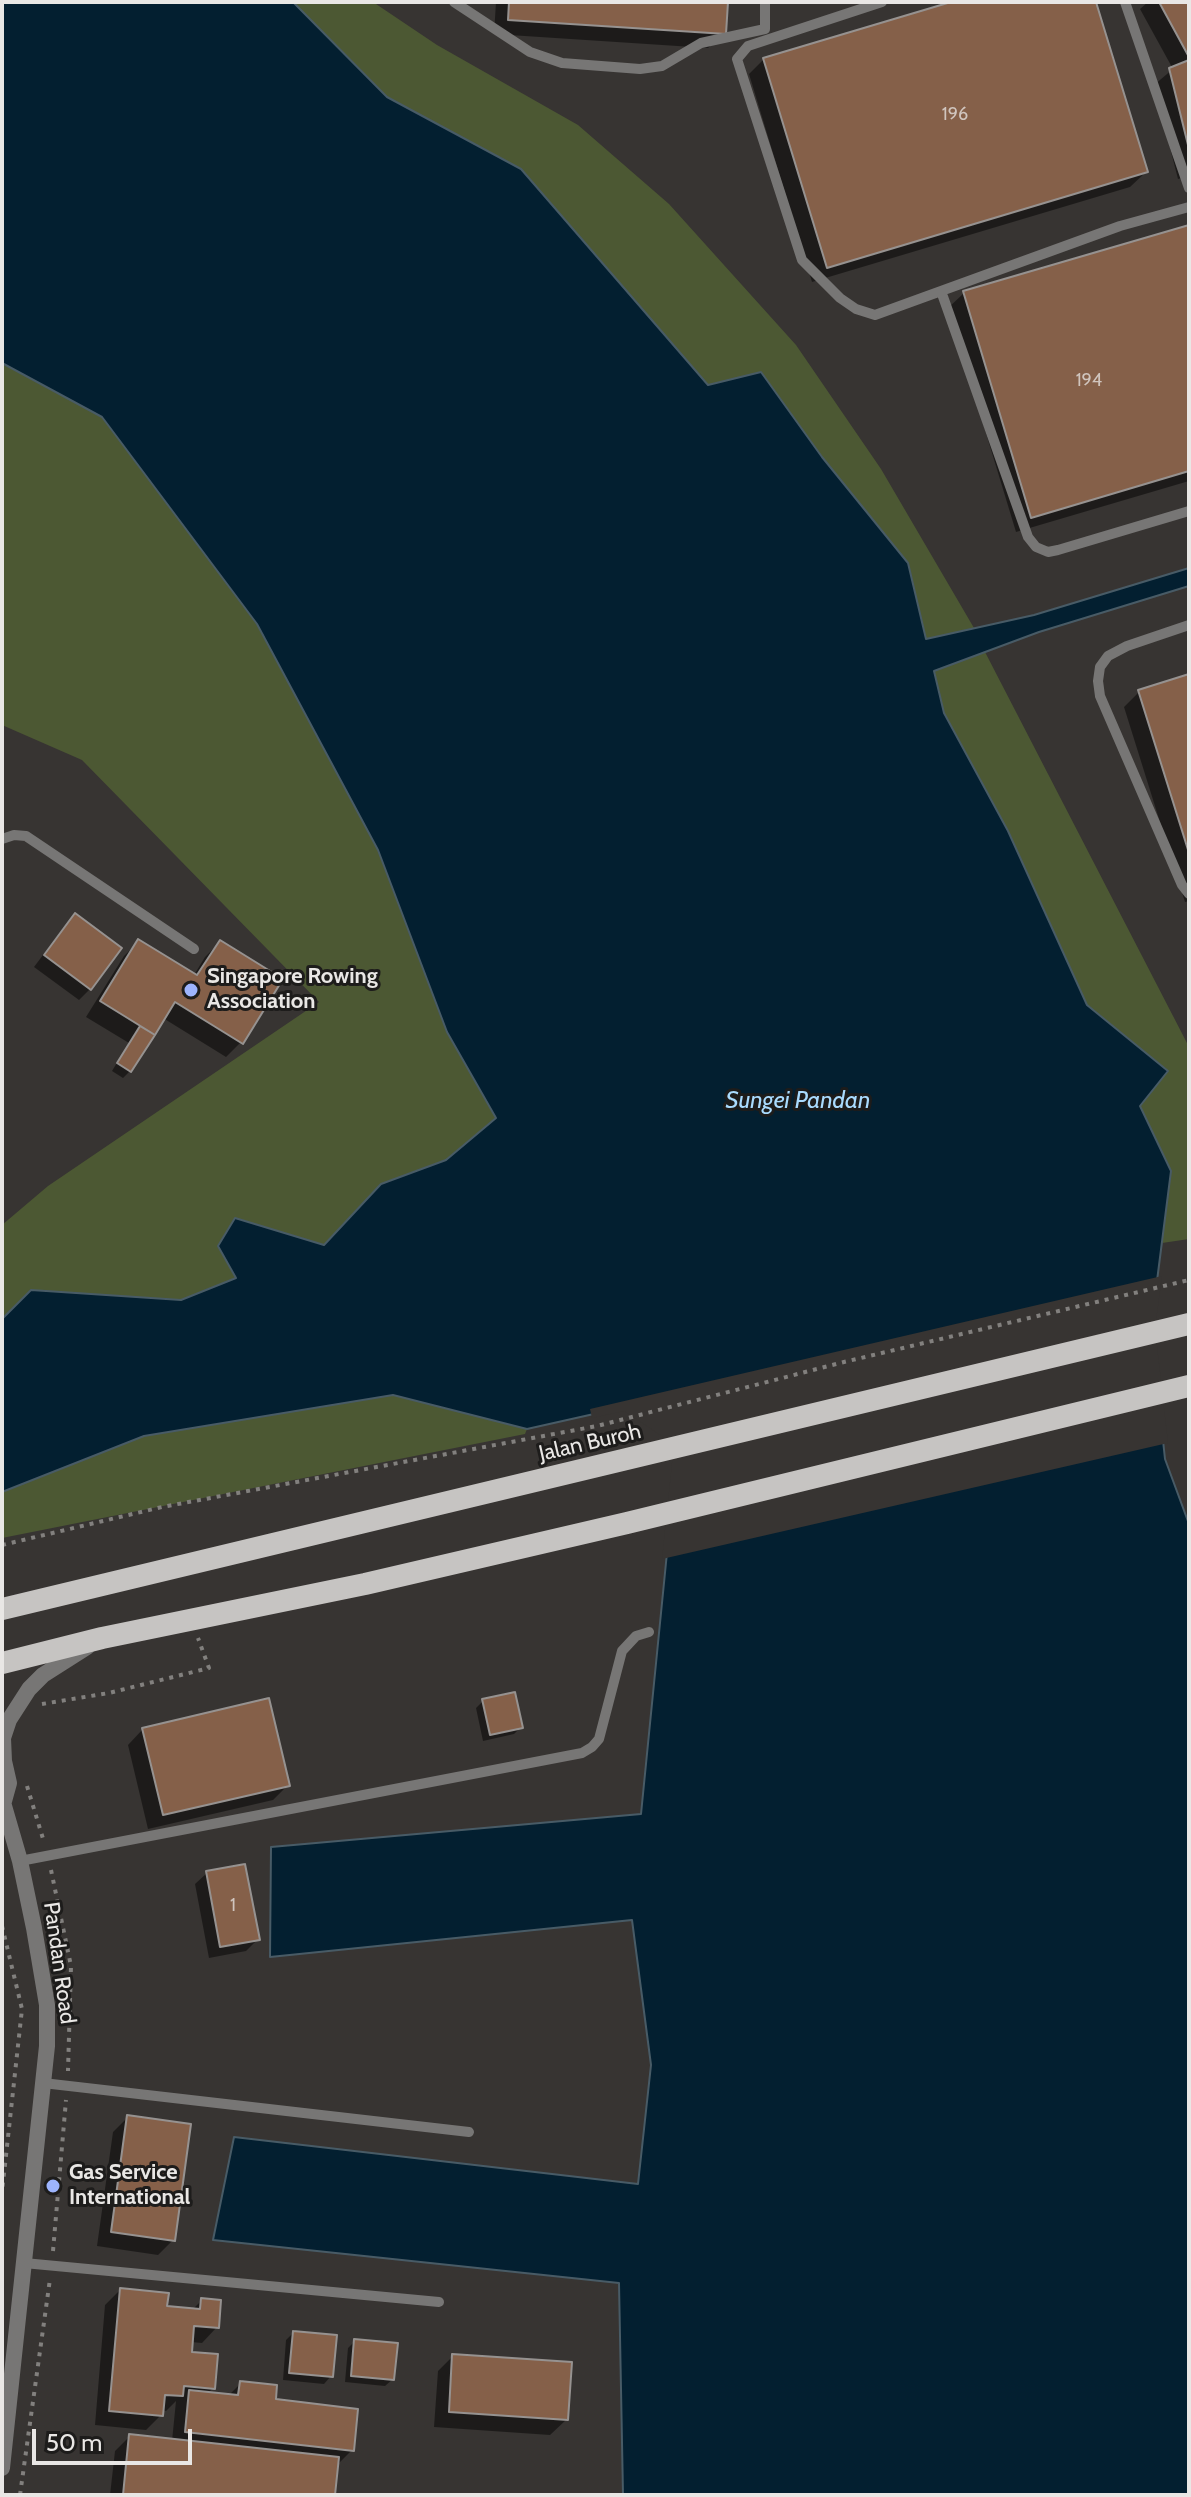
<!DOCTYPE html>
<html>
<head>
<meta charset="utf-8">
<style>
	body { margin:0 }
	#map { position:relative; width:1191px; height:2497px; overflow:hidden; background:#373432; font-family:Cabin,sans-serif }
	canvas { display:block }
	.frame { position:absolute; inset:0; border:4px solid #e9e7e5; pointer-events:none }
	.scale { position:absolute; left:32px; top:2429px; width:160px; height:36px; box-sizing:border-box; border:4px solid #e9e7e5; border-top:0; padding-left:10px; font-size:24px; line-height:28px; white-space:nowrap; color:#e9e7e5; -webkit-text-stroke:6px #1d1c1b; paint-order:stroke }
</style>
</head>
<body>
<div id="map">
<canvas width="1191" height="2497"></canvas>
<div class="frame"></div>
<div class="scale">50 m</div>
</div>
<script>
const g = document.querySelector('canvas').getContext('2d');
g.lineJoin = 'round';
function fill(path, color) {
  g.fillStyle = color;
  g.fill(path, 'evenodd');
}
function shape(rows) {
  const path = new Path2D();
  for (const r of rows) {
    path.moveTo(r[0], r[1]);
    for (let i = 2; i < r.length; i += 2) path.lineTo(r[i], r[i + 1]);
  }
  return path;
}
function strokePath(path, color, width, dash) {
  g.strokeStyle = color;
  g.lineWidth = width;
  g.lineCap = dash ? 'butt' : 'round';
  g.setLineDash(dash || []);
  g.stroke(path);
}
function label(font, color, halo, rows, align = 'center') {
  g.font = font + ' Cabin,sans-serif';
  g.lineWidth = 6;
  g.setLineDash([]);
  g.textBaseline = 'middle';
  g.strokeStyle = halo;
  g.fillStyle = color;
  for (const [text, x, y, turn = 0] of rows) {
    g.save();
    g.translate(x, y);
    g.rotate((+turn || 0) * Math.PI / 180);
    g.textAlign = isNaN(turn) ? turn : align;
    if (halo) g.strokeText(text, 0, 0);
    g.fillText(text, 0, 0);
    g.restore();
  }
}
const green = shape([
	[293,2,373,2,437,45,578,125,669,204,796,345,881,469,974,628,926,639,908,563,822,457,761,372,708,385,521,169,387,97],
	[2,363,102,417,257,624,378,850,447,1032,496,1118,446,1160,381,1184,324,1245,236,1218,218,1246,236,1278,181,1300,31,1290,2,1319,2,1225,48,1186,319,1002,82,760,2,725],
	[985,652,1188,1045,1189,1239,1162,1243,1171,1171,1139,1106,1168,1071,1087,1005,1008,831,944,713,934,670],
	[393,1395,527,1429,525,1434,2,1538,2,1492,144,1436]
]);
const water = shape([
	[2,2,293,2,387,97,521,169,708,385,761,372,822,457,908,563,926,639,1034,615,1189,568,1189,586,1039,632,934,671,944,713,1008,831,1087,1005,1168,1071,1140,1106,1171,1171,1151,1328,1165,1459,1189,1524,1189,2495,623,2495,619,2283,213,2240,234,2137,638,2184,651,2065,632,1920,270,1957,271,1847,641,1814,678,1442,625,1407,527,1429,393,1395,144,1436,2,1492,2,1319,31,1290,181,1300,236,1278,218,1246,235,1218,324,1245,381,1184,446,1160,496,1118,447,1032,378,850,257,624,102,417,2,363,2,2]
]);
const pier = shape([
	[1162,1276,1155,1328,1168,1443,662,1559,674,1444,624,1411,592,1418,590,1409]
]);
const shadow = shape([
	[496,2,725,2,724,33,708,48,494,34],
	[958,2,1094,2,1146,172,1130,187,812,282,749,74,764,59],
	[1148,2,1189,2,1189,176,1178,179,1154,85,1173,69,1140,9],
	[1189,227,1189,481,1016,532,948,308,964,293],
	[1189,677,1189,901,1185,902,1124,707,1139,692],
	[75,916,90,989,79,1000,34,967,64,927],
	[139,941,194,975,205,957,220,942,241,1042,226,1057,163,1018,130,1071,123,1078,112,1071,129,1043,86,1017,124,956],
	[483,1701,521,1727,514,1734,483,1741,476,1708],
	[143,1729,288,1785,273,1800,148,1829,128,1745],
	[207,1873,257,1940,246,1951,209,1958,195,1884],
	[128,2117,173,2240,158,2255,97,2246,113,2132],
	[120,2290,165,2308,192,2310,202,2300,217,2327,202,2343,191,2342,189,2353,213,2388,207,2394,228,2396,241,2383,352,2450,337,2465,333,2495,110,2495,115,2451,130,2436,172,2441,176,2401,166,2411,161,2410,161,2415,146,2430,95,2425,105,2305],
	[293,2333,331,2376,324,2384,283,2380,286,2340],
	[355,2341,393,2379,385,2386,345,2382,348,2348],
	[453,2356,566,2420,550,2435,434,2427,438,2371]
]);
const building = shape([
	[509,2,728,2,726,34,508,20,509,2],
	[951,2,1096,2,1148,172,827,268,763,58,951,2],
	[1159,2,1189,2,1189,57,1159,2],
	[1189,60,1189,149,1169,68,1189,60],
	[1189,225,1189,471,1031,518,963,291,1189,225],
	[1189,674,1189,853,1138,690,1189,674],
	[75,913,122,948,91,990,44,955,75,913],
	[138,939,197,975,220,940,283,979,243,1044,175,1002,155,1035,100,1001,138,939],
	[140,1026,155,1035,131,1072,117,1063,140,1026],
	[515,1692,523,1728,490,1735,482,1699,515,1692],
	[269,1698,290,1786,163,1815,142,1728,269,1698],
	[245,1864,260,1940,220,1947,206,1871,245,1864],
	[127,2115,191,2124,175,2241,111,2232,127,2115],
	[120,2288,169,2293,167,2306,200,2309,201,2298,221,2300,219,2328,194,2326,192,2352,218,2354,215,2389,184,2386,183,2396,165,2395,163,2416,109,2411,120,2288],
	[293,2331,337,2335,333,2377,289,2373,293,2331],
	[354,2339,398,2343,394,2380,351,2376,354,2339],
	[452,2354,572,2362,568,2420,449,2412,452,2354],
	[240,2381,277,2385,276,2399,358,2409,354,2451,185,2432,189,2390,238,2395,240,2381],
	[129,2434,339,2457,335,2495,123,2495,129,2434]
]);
const path = shape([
	[2,1545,162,1507,597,1426,844,1362,1189,1280],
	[42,1704,109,1693,209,1668,198,1638],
	[27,1786,44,1842],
	[51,1870,71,1966,68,2071],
	[2,1926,22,2009,2,2192],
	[53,2251,66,2100],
	[20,2495,50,2279]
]);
const service = shape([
	[454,2,530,52,562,63,640,69,662,66,701,43,765,29,765,2],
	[882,2,748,46,737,59,802,260,840,298,856,309,875,315,1120,226,1189,207],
	[1125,2,1189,188],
	[941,291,1028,537,1036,547,1048,552,1058,550,1189,511],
	[1189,625,1127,646,1108,656,1100,667,1098,681,1100,696,1182,885,1189,894],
	[2,839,14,835,26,836,194,949],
	[20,1861,582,1753,592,1747,599,1739,622,1651,636,1636,649,1632],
	[43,2083,469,2132],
	[24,2263,439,2302]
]);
const tertiary = shape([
	[2,1799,20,1861,34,1928,47,2005,47,2046,2,2468],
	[4,1801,9,1783,4,1761,3,1738,9,1720,29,1689,43,1675,87,1647]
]);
const trunk = shape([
	[2,1609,1189,1324],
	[2,1663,102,1638,365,1584,627,1523,1189,1386]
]);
const markers = [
	[191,990,8,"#9db4fd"],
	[53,2186,8,"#9db4fd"]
];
const numberNames = [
	["196",955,115],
	["194",1089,381],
	["1",233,1906]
];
const poiNames = [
	["Singapore Rowing",207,977],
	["Association",207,1002],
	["Gas Service",69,2173],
	["International",69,2198]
];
const streetNames = [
	["Jalan Buroh",590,1443,-13],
	["Pandan Road",59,1963,82]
];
const waterNames = [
	["Sungei Pandan",798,1101]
];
fill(green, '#4c5833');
fill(water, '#031f30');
strokePath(water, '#485b66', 2);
fill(pier, '#373432');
fill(shadow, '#0007');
fill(building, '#856049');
strokePath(building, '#969290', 2);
strokePath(path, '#82807e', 4, [4, 6]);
strokePath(service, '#777675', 10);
strokePath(tertiary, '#777675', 16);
strokePath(trunk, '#c6c4c2', 22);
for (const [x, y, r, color] of markers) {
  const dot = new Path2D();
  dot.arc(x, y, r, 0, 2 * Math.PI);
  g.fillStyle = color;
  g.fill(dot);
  strokePath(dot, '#1d1c1b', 3);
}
label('18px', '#d0c5be', null, numberNames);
label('bold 22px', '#e9e7e5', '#1d1c1b', poiNames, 'left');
label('22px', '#e9e7e5', '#1d1c1b', streetNames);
label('italic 24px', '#a9dbfe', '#1d1c1b', waterNames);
</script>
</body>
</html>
